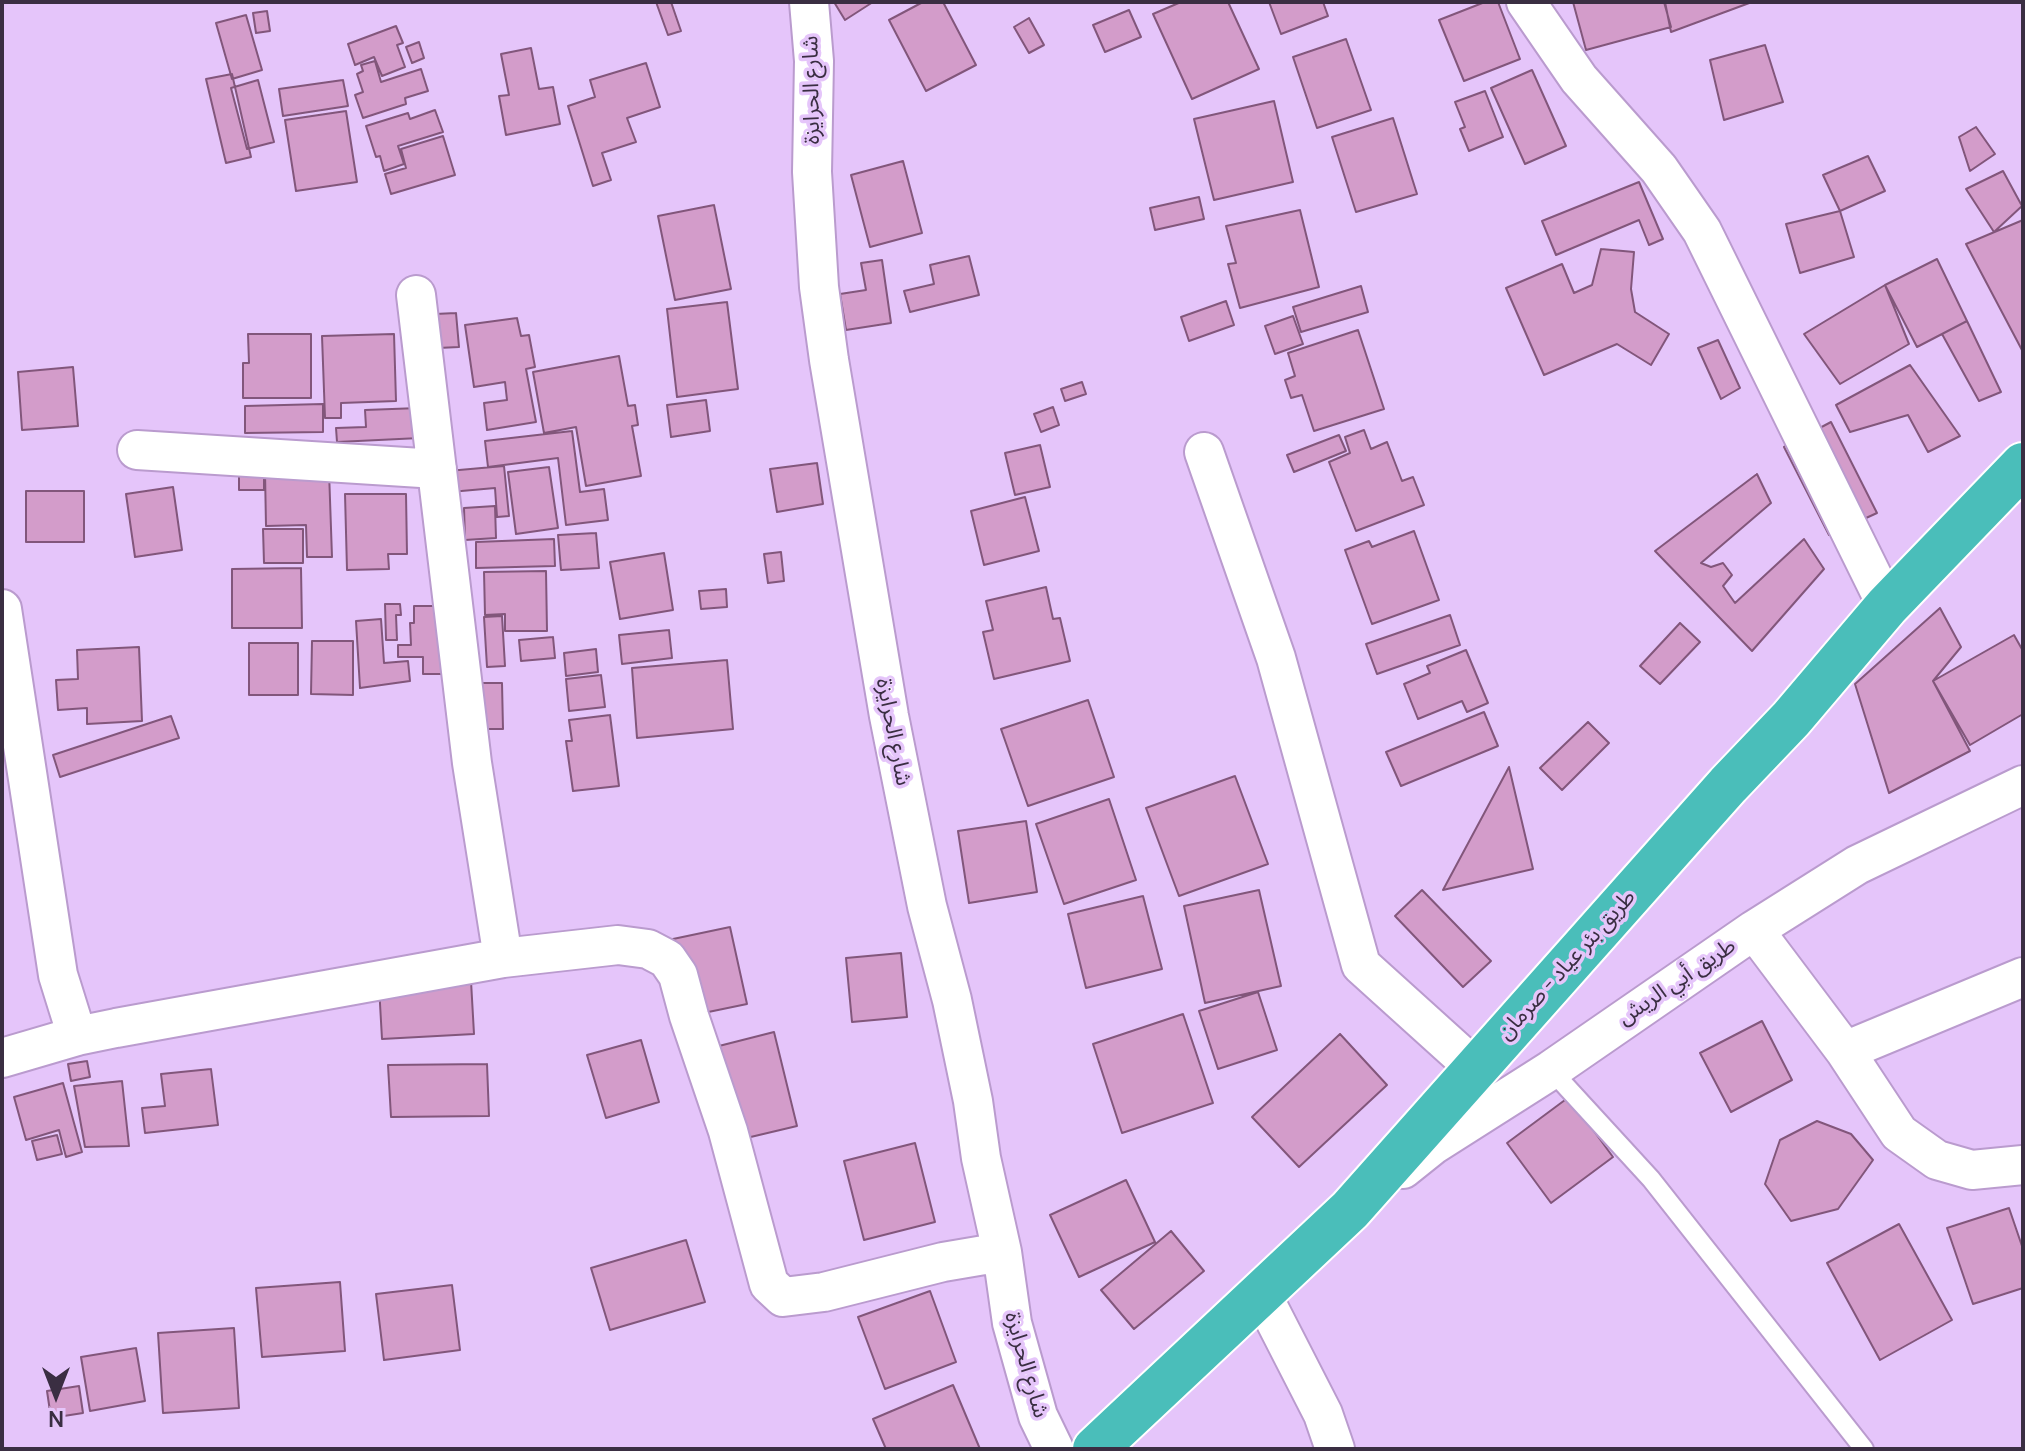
<!DOCTYPE html>
<html>
<head>
<meta charset="utf-8">
<style>
	body { margin:0 }
	#map { position:relative; width:2025px; height:1451px; overflow:hidden; background:#e5c5fa; font-family:Manrope,sans-serif }
	canvas { display:block }
	.frame { position:absolute; inset:0; border:4px solid #3a2e42; pointer-events:none }
	.north { position:absolute; left:16px; top:1355px; width:80px; height:80px; -webkit-text-stroke:6px #e5c5fa; paint-order:stroke; rotate:180deg; font-size:22px; font-weight:700; line-height:32px; text-align:center; color:#3a2e42 }
	.north::after { content:''; display:block; margin:auto; width:28px; height:36px; background:#3a2e42; clip-path:polygon(50% 0,100% 100%,50% 72%,0 100%) }
</style>
</head>
<body>
<div id="map">
<canvas width="2025" height="1451"></canvas>
<div class="frame"></div>
<div class="north">N</div>
</div>
<script>
const g = document.querySelector('canvas').getContext('2d');
g.lineJoin = 'round';
function fill(path, color) {
  g.fillStyle = color;
  g.fill(path, 'evenodd');
}
function shape(rows) {
  const path = new Path2D();
  for (const r of rows) {
    path.moveTo(r[0], r[1]);
    for (let i = 2; i < r.length; i += 2) path.lineTo(r[i], r[i + 1]);
  }
  return path;
}
function strokePath(path, color, width, dash) {
  g.strokeStyle = color;
  g.lineWidth = width;
  g.lineCap = dash ? 'butt' : 'round';
  g.setLineDash(dash || []);
  g.stroke(path);
}
function label(font, color, halo, rows, align = 'center') {
  g.font = font + ' Manrope,"Noto Sans Arabic",sans-serif';
  g.lineWidth = 7;
  g.setLineDash([]);
  g.textBaseline = 'middle';
  g.strokeStyle = halo;
  g.fillStyle = color;
  for (const [text, x, y, turn = 0] of rows) {
    g.save();
    g.translate(x, y);
    g.rotate((+turn || 0) * Math.PI / 180);
    g.textAlign = isNaN(turn) ? turn : align;
    if (halo) g.strokeText(text, 0, 0);
    g.fillText(text, 0, 0);
    g.restore();
  }
}
const building = shape([
	[656,2,671,2,681,31,668,35,656,2],
	[834,2,873,2,845,20,834,2],
	[923,2,943,2,976,65,926,91,889,20,923,2],
	[1181,2,1228,2,1259,69,1192,99,1153,14,1181,2],
	[1269,2,1323,2,1328,16,1281,34,1269,2],
	[1485,2,1498,2,1520,59,1464,81,1439,20,1485,2],
	[1573,2,1664,2,1671,27,1586,50,1573,2],
	[1665,2,1752,2,1671,32,1665,2],
	[1129,10,1141,37,1105,52,1093,25,1129,10],
	[267,11,270,31,256,33,253,13,267,11],
	[246,15,262,70,232,79,216,23,246,15],
	[1029,18,1044,45,1029,53,1014,27,1029,18],
	[396,26,403,43,397,45,405,67,382,76,374,57,355,65,348,44,396,26],
	[1346,39,1371,110,1317,128,1293,57,1346,39],
	[419,42,424,58,412,63,406,47,419,42],
	[1765,45,1783,102,1724,120,1710,60,1765,45],
	[531,48,539,89,553,87,560,124,506,135,499,96,509,95,501,54,531,48],
	[375,61,381,82,421,69,428,91,405,98,406,104,363,118,355,95,363,92,357,74,363,71,361,65,375,61],
	[646,63,660,107,627,118,636,142,602,153,611,180,593,186,568,106,595,97,590,80,646,63],
	[1532,70,1566,146,1525,164,1491,88,1532,70],
	[232,74,251,157,226,163,206,79,232,74],
	[258,80,274,142,247,149,231,88,258,80],
	[343,80,348,106,283,116,279,89,343,80],
	[1485,91,1503,137,1469,151,1460,129,1465,127,1455,102,1485,91],
	[1274,101,1293,182,1214,200,1194,119,1274,101],
	[435,110,443,132,398,146,404,164,384,171,380,156,376,157,366,126,408,113,410,119,435,110],
	[346,111,357,182,296,191,285,120,346,111],
	[1393,118,1417,194,1356,212,1332,137,1393,118],
	[1976,127,1995,154,1970,171,1959,137,1976,127],
	[443,136,455,175,391,194,385,174,406,168,401,149,443,136],
	[1868,156,1885,191,1840,211,1823,175,1868,156],
	[903,161,922,233,870,247,851,175,903,161],
	[2003,171,2022,206,1994,232,1966,189,2003,171],
	[1639,182,1663,239,1649,245,1639,220,1556,255,1542,221,1639,182],
	[1199,197,1204,219,1155,230,1150,208,1199,197],
	[714,205,731,289,675,300,658,216,714,205],
	[1300,210,1319,287,1240,308,1228,264,1236,263,1226,226,1300,210],
	[1840,211,1854,257,1800,273,1786,224,1840,211],
	[2023,220,2023,352,1966,244,2023,220],
	[1601,249,1634,252,1631,289,1635,312,1669,334,1651,365,1617,344,1544,375,1506,288,1562,264,1574,293,1592,285,1601,249],
	[969,256,979,295,910,312,904,291,934,284,930,265,969,256],
	[1937,259,1967,321,1917,347,1885,285,1937,259],
	[882,260,891,323,846,330,840,294,866,290,861,263,882,260],
	[1885,285,1909,344,1840,384,1804,334,1885,285],
	[1361,286,1368,312,1301,332,1293,307,1361,286],
	[1226,301,1234,325,1189,341,1181,317,1226,301],
	[727,302,738,389,677,397,667,309,727,302],
	[456,313,459,347,438,348,435,314,456,313],
	[1293,316,1303,344,1275,354,1265,326,1293,316],
	[517,318,521,336,529,335,535,367,526,369,536,422,487,430,484,403,507,400,505,382,474,387,465,325,517,318],
	[1967,321,2001,392,1979,401,1942,334,1967,321],
	[1358,330,1384,409,1314,431,1302,395,1291,398,1285,380,1295,376,1288,353,1358,330],
	[248,334,311,334,311,398,243,398,243,363,249,363,248,334],
	[394,334,396,401,341,403,341,418,325,418,322,336,394,334],
	[1718,340,1740,388,1721,399,1698,348,1718,340],
	[619,356,628,406,635,405,638,425,632,426,641,476,586,486,576,427,544,433,533,372,619,356],
	[1910,365,1960,436,1928,452,1908,415,1850,432,1836,405,1910,365],
	[73,367,78,426,22,430,18,372,73,367],
	[1082,382,1086,394,1065,401,1061,389,1082,382],
	[706,400,710,431,671,437,667,405,706,400],
	[323,404,323,432,245,433,245,406,323,404],
	[1053,407,1059,425,1041,432,1034,414,1053,407],
	[419,408,420,438,337,442,336,428,366,427,365,410,419,408],
	[1831,422,1877,513,1829,535,1784,447,1831,422],
	[1364,430,1371,449,1387,442,1402,481,1413,477,1424,505,1356,531,1329,462,1350,453,1345,437,1364,430],
	[572,431,580,492,604,489,608,520,566,525,558,458,488,467,485,441,572,431],
	[1339,435,1346,451,1294,472,1287,455,1339,435],
	[1040,445,1050,487,1015,495,1005,453,1040,445],
	[817,463,823,504,777,512,770,469,817,463],
	[504,466,509,516,497,517,495,488,450,492,448,471,504,466],
	[549,467,558,528,516,534,508,472,549,467],
	[239,468,264,468,264,490,239,490,239,468],
	[329,471,332,557,307,557,306,525,266,526,265,472,329,471],
	[1757,474,1771,503,1701,563,1711,567,1723,563,1732,575,1723,586,1735,603,1804,539,1824,569,1752,651,1655,551,1757,474],
	[173,487,182,550,135,557,126,494,173,487],
	[26,491,84,491,84,542,26,542,26,491],
	[345,494,406,494,407,554,388,554,389,569,347,570,345,494],
	[1025,497,1039,551,984,565,971,511,1025,497],
	[495,506,496,538,465,540,464,508,495,506],
	[263,529,303,529,303,563,264,563,263,529],
	[1414,531,1439,600,1372,624,1345,550,1369,541,1372,547,1414,531],
	[596,533,599,568,561,570,558,535,596,533],
	[554,539,555,566,476,568,476,542,554,539],
	[781,552,784,581,768,583,764,554,781,552],
	[664,553,673,610,620,619,610,562,664,553],
	[301,568,302,628,232,628,232,569,301,568],
	[546,571,547,631,505,631,505,614,485,615,484,572,546,571],
	[1046,587,1053,619,1060,618,1070,661,994,679,983,632,993,630,986,601,1046,587],
	[726,589,727,607,701,609,699,591,726,589],
	[385,604,400,604,401,615,396,615,397,640,386,640,385,604],
	[414,606,444,606,445,674,423,674,423,657,398,657,398,645,411,645,410,623,414,623,414,606],
	[1940,608,1961,647,1933,681,1970,751,1889,793,1855,684,1940,608],
	[1450,615,1460,645,1377,674,1366,644,1450,615],
	[502,616,505,666,487,667,484,617,502,616],
	[381,619,384,663,408,661,410,681,360,688,356,621,381,619],
	[1680,623,1700,642,1660,684,1640,666,1680,623],
	[669,630,672,658,622,664,619,635,669,630],
	[2014,635,2023,651,2023,714,1970,745,1933,681,2014,635],
	[553,637,555,658,521,661,519,640,553,637],
	[312,641,353,641,353,695,311,694,312,641],
	[249,643,298,643,298,695,249,695,249,643],
	[139,647,142,721,87,724,87,708,58,710,56,680,78,679,77,650,139,647],
	[596,649,598,672,566,676,564,653,596,649],
	[1466,650,1488,703,1467,712,1462,701,1418,719,1404,684,1430,673,1427,666,1466,650],
	[727,660,733,729,637,738,632,668,727,660],
	[601,675,605,707,569,711,566,679,601,675],
	[474,683,502,683,503,729,475,729,474,683],
	[1088,700,1114,777,1028,806,1001,729,1088,700],
	[1484,712,1498,746,1401,786,1386,752,1484,712],
	[610,715,619,786,573,791,566,741,572,741,569,720,610,715],
	[171,716,179,738,60,777,53,755,171,716],
	[1588,722,1609,743,1562,790,1540,768,1588,722],
	[1509,767,1533,869,1443,890,1509,767],
	[1235,776,1268,864,1179,896,1146,808,1235,776],
	[1109,799,1136,880,1064,904,1036,824,1109,799],
	[1026,821,1037,892,969,903,958,831,1026,821],
	[1259,890,1281,986,1205,1003,1184,906,1259,890],
	[1422,890,1491,961,1463,987,1395,916,1422,890],
	[1143,896,1162,969,1086,988,1068,914,1143,896],
	[730,927,747,1004,689,1016,673,939,730,927],
	[901,953,907,1017,852,1022,846,958,901,953],
	[471,981,474,1034,382,1039,379,986,471,981],
	[1258,992,1277,1050,1218,1069,1199,1011,1258,992],
	[1183,1014,1213,1103,1122,1133,1093,1044,1183,1014],
	[1762,1021,1792,1080,1731,1112,1700,1053,1762,1021],
	[774,1032,797,1126,738,1140,715,1047,774,1032],
	[1340,1034,1387,1085,1299,1167,1252,1117,1340,1034],
	[641,1040,659,1102,606,1118,587,1055,641,1040],
	[87,1061,90,1077,71,1081,68,1064,87,1061],
	[487,1064,489,1116,391,1117,388,1065,487,1064],
	[211,1069,218,1125,145,1133,142,1108,165,1106,161,1074,211,1069],
	[122,1081,129,1146,85,1147,74,1086,122,1081],
	[63,1083,82,1152,66,1157,59,1130,26,1140,14,1097,63,1083],
	[1569,1097,1613,1157,1551,1203,1507,1143,1569,1097],
	[1817,1121,1851,1134,1873,1160,1838,1209,1791,1221,1765,1184,1780,1140,1817,1121],
	[57,1135,62,1154,37,1160,32,1141,57,1135],
	[915,1143,935,1222,864,1240,844,1161,915,1143],
	[1126,1180,1155,1242,1079,1277,1050,1215,1126,1180],
	[2009,1208,2023,1249,2023,1288,1973,1304,1947,1228,2009,1208],
	[1899,1224,1952,1320,1880,1360,1827,1263,1899,1224],
	[1171,1231,1204,1271,1134,1329,1101,1290,1171,1231],
	[686,1240,705,1302,610,1330,591,1268,686,1240],
	[340,1282,345,1351,262,1357,256,1288,340,1282],
	[452,1285,460,1350,384,1360,376,1294,452,1285],
	[930,1291,956,1362,885,1389,858,1317,930,1291],
	[234,1328,239,1408,163,1413,158,1333,234,1328],
	[136,1348,145,1401,90,1411,81,1357,136,1348],
	[953,1385,980,1449,886,1449,873,1419,953,1385],
	[79,1386,83,1413,51,1418,47,1391,79,1386]
]);
const lane = shape([
	[1551,1070,1651,1179,1864,1449]
]);
const street = shape([
	[809,2,814,61,812,172,819,287,829,360,889,716,927,906,952,1000,973,1101,981,1158,1002,1252,1012,1323,1038,1416,1054,1449],
	[1526,2,1579,79,1659,169,1702,231,1887,606],
	[416,295,472,763,503,958],
	[137,450,437,469],
	[1204,452,1276,658,1361,965,1475,1068],
	[2,609,58,975,77,1036],
	[1754,930,1845,1051,1899,1133,1937,1160,1972,1170,2023,1165],
	[1845,1051,2023,977],
	[2,1058,77,1036,116,1028,503,958,618,945,648,949,667,959,678,975,689,1016,728,1131,769,1284,783,1297,824,1292,943,1262,1002,1252],
	[1403,1169,1433,1145,1551,1070,1754,930,1857,865,2023,785],
	[1261,1293,1323,1414,1335,1449]
]);
const highway = shape([
	[1095,1449,1350,1210,1728,785,1791,719,1887,606,2023,465]
]);
const streetNames = [
	["شارع الحرايزة",812,90,-91],
	["شارع الحرايزة",893,732,79],
	["طريق بئر عياد - صرمان",1567,965,-48],
	["طريق أبي الريش",1677,982,-34],
	["شارع الحرايزة",1026,1365,74]
];
fill(building, '#d39cca');
strokePath(building, '#82567b', 2);
strokePath(lane, '#ba9bce', 22);
strokePath(street, '#ba9bce', 42);
strokePath(highway, '#fff', 48);
strokePath(lane, '#fff', 18);
strokePath(street, '#fff', 38);
strokePath(highway, '#4abeba', 44);
label('22px', '#3a2e42', '#e5c5fa', streetNames);
</script>
</body>
</html>
